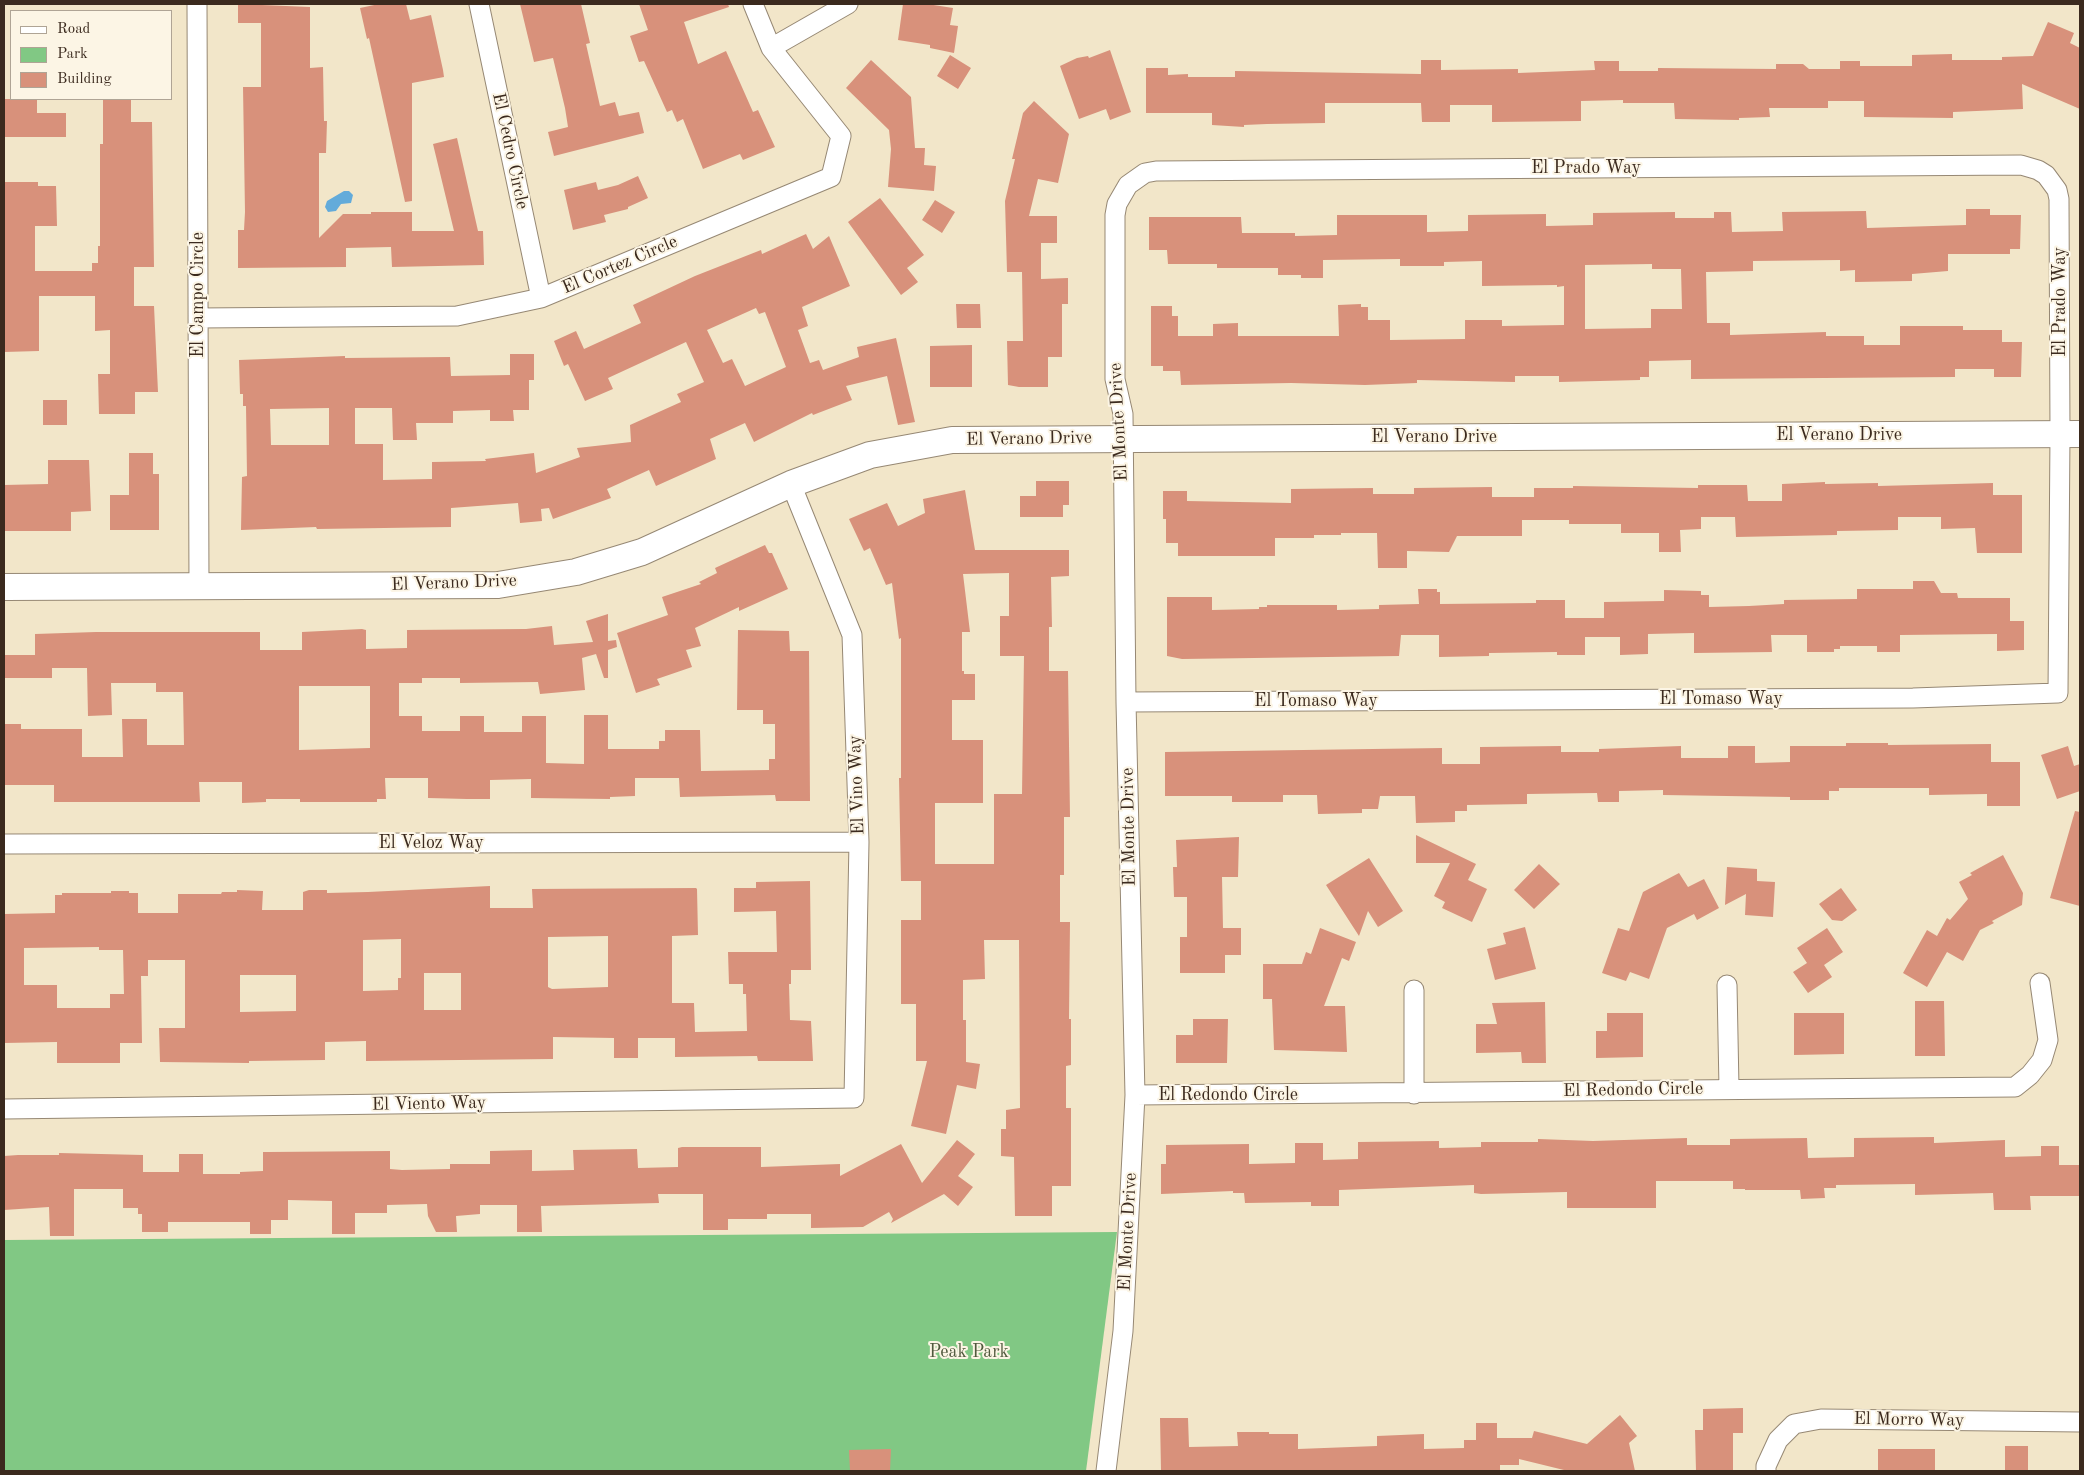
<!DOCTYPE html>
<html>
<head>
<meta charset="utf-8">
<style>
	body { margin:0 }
	#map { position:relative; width:2084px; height:1475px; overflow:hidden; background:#f2e6c9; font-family:"Old Standard TT",serif }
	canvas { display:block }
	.frame { position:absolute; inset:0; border:5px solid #3b2a1e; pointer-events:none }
	.legend { position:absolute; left:10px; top:10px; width:162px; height:90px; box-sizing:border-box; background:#fcf5e5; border:1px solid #afa495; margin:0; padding:6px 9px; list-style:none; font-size:15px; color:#3b2a1e }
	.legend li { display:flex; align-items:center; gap:10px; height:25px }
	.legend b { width:25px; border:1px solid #afa495 }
</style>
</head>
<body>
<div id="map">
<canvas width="2084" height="1475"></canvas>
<div class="frame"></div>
<ul class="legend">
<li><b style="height:6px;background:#fff"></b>Road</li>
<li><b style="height:14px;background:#81c884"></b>Park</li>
<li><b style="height:14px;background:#d8917b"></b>Building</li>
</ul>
</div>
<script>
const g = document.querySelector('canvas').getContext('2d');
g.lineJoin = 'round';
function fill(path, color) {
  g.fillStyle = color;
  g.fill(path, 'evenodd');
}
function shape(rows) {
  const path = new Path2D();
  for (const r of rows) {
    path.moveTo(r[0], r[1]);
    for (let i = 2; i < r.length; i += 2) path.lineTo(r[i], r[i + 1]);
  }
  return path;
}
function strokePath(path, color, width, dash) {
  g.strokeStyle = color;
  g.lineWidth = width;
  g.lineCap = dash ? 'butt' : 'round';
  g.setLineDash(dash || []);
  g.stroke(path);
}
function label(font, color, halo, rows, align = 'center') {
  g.font = font + ' "Old Standard TT",serif';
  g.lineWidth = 4;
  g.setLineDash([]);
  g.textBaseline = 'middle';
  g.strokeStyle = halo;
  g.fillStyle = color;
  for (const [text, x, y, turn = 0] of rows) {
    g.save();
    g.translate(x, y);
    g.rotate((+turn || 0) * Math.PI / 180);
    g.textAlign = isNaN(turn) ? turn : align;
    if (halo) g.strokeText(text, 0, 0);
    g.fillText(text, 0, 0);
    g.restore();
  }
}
const green = shape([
	[1117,1232,1086,1471,4,1471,4,1240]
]);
const water = shape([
	[344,191,349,191,353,195,351,203,341,204,336,211,328,212,325,207,327,201]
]);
const building = shape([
	[238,4,310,7,310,68,323,67,324,121,327,121,326,153,319,153,319,238,343,214,371,214,371,212,412,212,412,231,454,231,433,144,457,138,478,231,483,231,484,265,392,267,391,247,346,248,346,267,238,268,238,230,244,230,245,212,243,87,261,87,261,23,238,23],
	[379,4,406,4,410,20,431,15,443,70,444,77,412,83,412,201,405,202,369,38,367,39,360,8],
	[520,4,581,4,590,43,586,44,600,106,615,102,619,116,639,112,644,133,554,156,548,132,568,127,565,108,553,58,534,62],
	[639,4,728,4,729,7,684,22,698,64,726,51,753,112,758,110,775,147,743,160,740,154,703,169,683,119,677,122,672,110,667,112,644,61,639,62,630,36,648,30],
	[903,4,927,4,953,8,950,25,958,26,954,53,930,48,930,45,898,40],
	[2048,22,2074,33,2070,43,2080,48,2080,109,2022,84,2023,109,1953,112,1953,118,1864,117,1864,101,1828,101,1828,108,1769,108,1770,117,1739,118,1739,120,1675,119,1674,103,1623,103,1623,100,1581,101,1581,121,1492,122,1492,105,1450,105,1450,122,1422,122,1421,103,1325,103,1325,123,1267,124,1244,125,1244,127,1212,125,1212,113,1146,113,1146,68,1168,68,1168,75,1188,74,1188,77,1235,77,1235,71,1421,74,1421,60,1441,60,1441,70,1518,69,1518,73,1595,70,1594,61,1619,61,1619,71,1658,71,1658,68,1776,69,1776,64,1803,64,1809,69,1840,69,1840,61,1860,61,1860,66,1912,66,1912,55,1952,54,1952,60,2002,60,2002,57,2033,56],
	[1110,50,1131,112,1110,120,1106,109,1079,119,1060,66,1077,58,1088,56,1089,58],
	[950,55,971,68,958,89,937,76],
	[871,60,911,97,915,148,925,148,924,165,936,166,934,191,888,187,891,149,889,130,846,88],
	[4,99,37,99,37,113,66,113,66,137,4,137],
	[103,99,131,99,131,122,152,122,154,267,134,267,134,306,154,306,158,392,135,392,135,414,99,414,98,374,110,374,110,330,95,331,95,296,39,296,39,351,4,352,4,182,38,182,38,186,56,186,57,226,35,226,35,271,92,271,92,263,98,263,98,246,100,246,100,144,103,144],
	[1034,101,1069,134,1058,183,1038,179,1029,216,1057,216,1057,243,1041,243,1041,279,1068,278,1068,304,1062,304,1062,357,1048,357,1048,387,1019,387,1008,385,1007,341,1023,341,1022,272,1007,272,1005,201,1015,159,1012,159,1023,113],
	[638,176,648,198,628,207,628,209,604,215,606,222,573,230,564,190,596,182,598,190,618,185],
	[880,198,924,255,907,268,918,282,901,295,848,222],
	[935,200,955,212,942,233,922,220],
	[1966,209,1990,209,1990,215,2021,215,2020,249,2010,249,2010,254,1948,254,1948,271,1912,274,1912,281,1855,282,1855,270,1840,271,1840,260,1753,261,1753,271,1706,272,1707,323,1730,323,1730,335,1826,332,1826,336,1864,336,1864,345,1900,345,1900,326,1963,326,1963,330,2002,330,2002,342,2022,342,2021,377,1994,377,1994,369,1955,369,1955,377,1691,379,1691,360,1649,361,1649,377,1640,377,1640,380,1559,382,1559,376,1515,376,1515,382,1417,380,1417,383,1365,385,1291,383,1181,385,1180,371,1163,371,1163,366,1151,366,1151,306,1172,306,1172,316,1178,316,1178,336,1213,336,1213,324,1238,323,1238,336,1339,336,1338,305,1361,304,1361,307,1368,307,1368,320,1390,320,1390,340,1465,339,1465,320,1502,320,1502,326,1564,325,1564,286,1557,287,1557,285,1482,286,1482,261,1444,262,1444,266,1400,266,1400,259,1323,260,1323,278,1301,278,1301,275,1278,275,1278,268,1217,268,1217,264,1168,264,1167,250,1149,250,1149,217,1241,217,1242,233,1295,233,1295,236,1337,235,1337,215,1427,215,1427,232,1468,231,1468,215,1546,214,1546,226,1593,225,1593,213,1675,212,1675,218,1714,218,1714,212,1731,212,1732,232,1783,231,1782,212,1866,211,1867,228,1966,225],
	[1652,264,1652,269,1681,269,1682,309,1651,309,1651,328,1585,329,1585,265],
	[806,234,813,249,829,236,850,286,802,307,808,326,798,330,810,363,819,360,823,370,859,357,857,347,896,338,915,422,898,425,887,376,846,386,852,400,813,415,812,413,754,442,745,423,710,439,716,459,656,486,649,470,607,489,611,498,553,519,549,508,541,509,542,521,520,523,518,503,451,508,451,527,317,529,316,527,241,530,242,477,247,476,246,406,243,406,243,394,240,394,239,360,345,356,345,358,450,357,451,376,510,375,510,354,534,354,534,380,529,380,529,410,513,410,514,421,490,421,490,410,453,411,453,423,416,423,417,440,393,440,392,408,355,408,355,444,383,444,383,480,432,479,432,462,486,461,485,459,534,453,536,473,580,457,577,448,631,442,630,425,681,402,677,394,704,382,686,342,608,378,613,389,585,401,568,364,564,366,554,341,576,331,584,349,641,323,633,305,695,276,761,250,762,254],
	[756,308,759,314,765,312,786,367,745,386,732,359,723,363,707,330],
	[329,408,329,445,271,445,270,409],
	[956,304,980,304,981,328,957,328],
	[972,345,972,387,930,387,930,346],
	[43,400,67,400,67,425,43,425],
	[129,453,153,453,153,474,159,474,159,530,110,530,110,495,129,495],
	[48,460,89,460,91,511,71,512,71,531,4,531,4,485,48,484],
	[1036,481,1069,481,1069,505,1063,505,1063,517,1020,517,1020,496,1036,496],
	[1825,482,1825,484,1878,483,1878,486,1993,483,1993,495,2022,495,2022,553,1977,553,1975,528,1941,529,1941,517,1898,517,1898,530,1837,531,1837,535,1736,537,1735,517,1701,517,1701,529,1680,530,1681,552,1659,552,1659,533,1621,533,1621,524,1569,524,1569,520,1522,520,1522,536,1457,536,1449,552,1407,551,1407,568,1378,568,1377,533,1341,533,1341,535,1314,535,1314,538,1275,538,1275,556,1178,556,1178,543,1166,543,1166,519,1163,519,1163,491,1187,491,1187,501,1291,503,1291,489,1373,488,1373,494,1414,494,1414,488,1492,487,1492,497,1534,497,1534,488,1573,488,1573,486,1698,488,1698,485,1747,485,1748,501,1782,501,1782,484],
	[965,490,975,550,1069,550,1069,576,1051,577,1052,627,1049,627,1049,671,1068,671,1070,817,1064,817,1064,875,1060,875,1060,922,1070,922,1069,1019,1071,1019,1071,1065,1066,1066,1066,1108,1071,1108,1071,1186,1052,1186,1052,1216,1015,1216,1014,1157,1001,1156,1001,1129,1006,1129,1006,1110,1020,1108,1019,940,984,940,985,979,963,980,963,1020,966,1020,966,1062,980,1064,976,1089,957,1085,946,1134,911,1126,927,1061,916,1061,916,1004,901,1004,901,920,921,920,921,881,901,881,899,778,901,778,901,638,899,639,892,583,886,585,870,548,864,551,849,519,887,503,898,526,925,513,923,499],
	[1009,573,1009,616,1000,616,1000,656,1024,656,1022,794,994,794,994,864,935,864,935,803,983,803,983,740,952,740,952,700,975,700,975,674,964,674,964,671,962,671,962,632,970,632,963,574],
	[765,545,769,553,772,553,788,589,739,611,739,607,695,628,701,646,686,650,692,667,657,679,660,685,636,693,617,633,668,615,662,597,701,584,699,582,717,573,715,568],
	[1913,581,1934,581,1941,593,1957,593,1958,598,2010,598,2010,621,2024,621,2024,650,1997,651,1997,634,1900,635,1900,652,1877,652,1877,646,1840,646,1840,649,1834,649,1834,652,1807,652,1807,635,1771,635,1772,652,1694,653,1694,633,1648,634,1648,654,1620,655,1620,637,1585,637,1585,655,1557,655,1557,652,1489,653,1489,656,1439,657,1439,635,1401,635,1399,656,1182,659,1167,656,1167,597,1212,597,1212,610,1259,609,1259,607,1267,607,1267,605,1337,605,1337,610,1379,609,1379,605,1419,604,1418,589,1437,589,1437,592,1440,592,1440,604,1536,603,1536,600,1565,600,1565,618,1604,618,1604,602,1664,601,1664,590,1701,591,1701,595,1709,595,1709,607,1749,606,1784,604,1784,600,1857,599,1857,589,1913,589],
	[608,614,608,641,616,640,617,647,608,650,608,678,604,678,596,654,582,658,585,690,540,694,538,682,460,683,460,678,422,678,422,683,399,683,399,716,422,716,422,731,460,731,460,716,484,716,484,732,522,732,522,716,546,716,546,763,584,764,584,715,608,715,608,749,659,749,659,741,665,741,665,730,700,730,701,771,769,770,769,759,775,759,775,724,763,724,763,710,737,710,738,630,789,631,790,651,809,651,810,801,776,801,775,795,680,797,679,778,635,778,635,796,610,797,610,799,531,798,531,779,490,780,490,799,467,799,428,798,428,778,385,778,386,799,377,799,377,802,300,802,300,799,266,799,266,802,242,803,242,782,199,782,200,802,54,802,54,785,4,785,4,724,21,724,21,729,82,729,82,757,123,757,122,719,147,719,147,745,184,745,183,692,156,692,156,683,111,683,112,715,88,716,87,668,52,668,52,678,4,678,4,655,35,655,35,634,96,632,260,632,260,650,302,650,302,632,362,629,366,630,366,649,407,648,407,630,526,629,552,626,554,645,593,642,586,621],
	[299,686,370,686,370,748,299,750],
	[1846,743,1888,743,1888,745,1991,744,1991,762,2020,762,2020,806,1987,806,1987,794,1929,795,1929,788,1839,788,1839,791,1829,791,1829,800,1790,800,1790,797,1663,795,1663,790,1619,791,1619,802,1598,802,1597,793,1527,794,1527,804,1467,805,1467,811,1455,811,1455,822,1416,823,1415,796,1380,796,1378,809,1362,809,1362,813,1318,814,1317,795,1283,795,1283,802,1232,802,1232,796,1165,796,1165,752,1442,748,1442,764,1480,764,1480,747,1561,746,1561,752,1599,752,1599,749,1681,746,1681,758,1728,758,1728,746,1755,746,1755,763,1790,762,1790,746,1846,746],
	[2068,746,2074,766,2080,764,2080,791,2057,799,2041,755],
	[2075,811,2080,812,2080,906,2050,898],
	[1416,835,1476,864,1468,880,1487,889,1472,922,1442,908,1445,902,1434,896,1450,863,1416,863],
	[1239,837,1238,877,1222,877,1223,928,1241,928,1241,955,1225,955,1225,973,1180,973,1180,937,1187,937,1187,897,1174,897,1173,867,1177,867,1176,840],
	[2003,855,2023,893,2022,905,1992,921,1994,923,1980,930,1963,961,1947,952,1927,987,1903,973,1927,930,1937,936,1947,918,1950,920,1968,899,1959,882,1972,875,1970,873],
	[1369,858,1403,911,1378,927,1368,911,1359,936,1326,885],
	[1539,864,1560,884,1534,909,1514,890],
	[1727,867,1757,869,1757,881,1775,882,1773,917,1745,915,1746,894,1725,905],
	[1679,873,1688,887,1704,879,1719,908,1697,920,1694,914,1667,928,1649,979,1630,972,1626,981,1602,973,1618,928,1629,931,1643,892],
	[810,881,811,970,791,970,791,984,789,984,790,1020,811,1021,813,1061,758,1061,757,1056,675,1057,675,1038,638,1038,638,1058,614,1058,614,1038,553,1037,553,1059,366,1061,366,1041,325,1042,325,1060,249,1061,249,1063,160,1062,159,1028,185,1028,185,960,148,960,148,976,141,976,142,1043,120,1043,120,1063,57,1063,57,1042,4,1043,4,914,55,913,55,895,62,895,62,893,111,893,111,891,129,891,129,893,138,893,138,913,178,913,178,894,221,894,222,892,237,892,237,890,263,891,262,910,303,910,303,892,309,890,327,890,327,893,368,892,490,886,490,908,533,908,532,889,696,888,697,889,698,935,672,936,672,1003,694,1003,695,1032,747,1031,746,994,743,994,743,984,729,984,728,952,777,952,776,911,734,912,734,888,756,888,756,882],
	[608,936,608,987,552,989,548,987,548,937],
	[401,939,401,978,398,978,398,990,363,991,363,940],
	[99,947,99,950,123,950,124,994,110,994,110,1008,57,1008,57,985,24,985,24,948],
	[424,973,461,973,461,1010,424,1010],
	[240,975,296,975,296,1011,240,1012],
	[1841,888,1857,910,1842,921,1832,920,1819,904],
	[1525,927,1536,969,1495,980,1487,949,1506,944,1503,933],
	[1320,928,1356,942,1349,961,1342,958,1324,1006,1345,1006,1347,1052,1274,1050,1272,999,1263,999,1263,964,1302,964,1306,952,1311,954],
	[1827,928,1843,952,1824,965,1832,977,1808,993,1793,972,1807,963,1797,948],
	[1915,1001,1944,1001,1945,1056,1915,1056],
	[1545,1002,1546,1063,1522,1063,1521,1052,1476,1053,1476,1024,1497,1024,1492,1003],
	[1607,1013,1643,1013,1643,1057,1596,1058,1596,1031,1607,1031],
	[1794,1013,1844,1013,1844,1054,1794,1055],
	[1193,1019,1228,1019,1227,1063,1176,1063,1176,1035,1193,1035],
	[1934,1137,1934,1143,2005,1140,2005,1157,2041,1156,2041,1146,2059,1146,2059,1165,2080,1165,2080,1196,2030,1196,2031,1210,1994,1210,1993,1193,1915,1195,1915,1184,1836,1185,1836,1188,1824,1188,1825,1198,1801,1199,1800,1190,1745,1190,1745,1189,1733,1189,1733,1181,1656,1181,1656,1208,1567,1208,1567,1192,1481,1194,1474,1193,1474,1185,1339,1190,1339,1206,1311,1206,1311,1202,1245,1203,1244,1193,1233,1193,1233,1191,1161,1194,1161,1164,1166,1164,1166,1145,1249,1144,1249,1164,1295,1163,1295,1143,1323,1143,1323,1160,1358,1159,1358,1142,1439,1141,1439,1148,1481,1147,1481,1142,1538,1142,1538,1139,1593,1141,1687,1138,1687,1145,1730,1145,1730,1139,1807,1138,1808,1158,1854,1157,1854,1138],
	[957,1140,975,1154,958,1176,973,1187,958,1206,944,1194,891,1223,893,1219,889,1212,863,1227,811,1228,811,1214,767,1214,767,1219,728,1219,728,1230,703,1230,703,1194,658,1194,659,1203,541,1206,542,1232,517,1232,517,1205,480,1205,480,1214,456,1216,457,1232,436,1232,428,1216,427,1204,387,1205,387,1213,355,1213,355,1234,332,1234,332,1201,288,1200,288,1220,271,1220,271,1234,250,1234,250,1222,168,1222,168,1232,142,1232,142,1214,138,1214,138,1208,123,1208,123,1189,74,1189,74,1236,50,1236,49,1207,4,1210,4,1156,18,1155,59,1155,59,1153,143,1155,143,1172,179,1172,179,1154,203,1154,203,1174,240,1174,240,1172,263,1171,263,1152,269,1152,390,1151,390,1169,402,1170,450,1169,450,1164,490,1164,490,1151,532,1150,532,1171,574,1170,573,1150,637,1149,638,1168,678,1167,678,1148,682,1147,761,1147,761,1167,840,1164,840,1176,901,1144,922,1183],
	[1743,1408,1743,1433,1733,1433,1733,1471,1696,1471,1695,1430,1703,1430,1703,1409],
	[1620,1415,1637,1436,1629,1443,1635,1471,1568,1471,1519,1459,1519,1465,1500,1465,1500,1471,1161,1471,1160,1418,1188,1418,1189,1447,1238,1446,1237,1432,1269,1432,1269,1434,1298,1434,1298,1449,1377,1446,1377,1436,1424,1434,1424,1449,1464,1448,1464,1440,1476,1440,1476,1423,1497,1423,1497,1438,1532,1438,1534,1431,1587,1444],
	[2005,1446,2028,1446,2028,1471,2005,1471],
	[891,1449,890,1471,850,1471,849,1450],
	[1878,1449,1935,1449,1935,1471,1878,1471]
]);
const street = shape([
	[197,4,199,587],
	[479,4,541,298],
	[771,48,848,4],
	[198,318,457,316,541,298,831,177,841,136,771,48,753,4],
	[4,844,859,842],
	[1727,985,1729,1088],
	[1414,990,1414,1094],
	[1135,1095,2015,1087,2030,1075,2042,1060,2048,1040,2040,983],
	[4,1109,854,1098,859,842,852,635,791,484],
	[1106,1471,1123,1331,1135,1095,1126,702,1123,414,1115,379,1115,215,1117,204,1128,185,1145,173,1156,171,2021,165,2038,170,2046,175,2057,190,2059,199,2060,434,2058,693,1913,698,1126,702],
	[1766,1471,1766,1466,1778,1440,1794,1424,1821,1419,2080,1422]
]);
const secondary = shape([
	[4,587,498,585,576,572,642,552,791,484,870,455,952,440,2080,434]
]);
const streetNames = [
	["El Cedro Circle",510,151,78],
	["El Prado Way",1586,168],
	["El Cortez Circle",620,265,-23],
	["El Campo Circle",198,295,-90],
	["El Prado Way",2060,302,-90],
	["El Monte Drive",1119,422,-93],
	["El Verano Drive",1839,435],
	["El Verano Drive",1434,437],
	["El Verano Drive",1029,439,-1],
	["El Verano Drive",454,583,-2],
	["El Tomaso Way",1721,699],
	["El Tomaso Way",1316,701],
	["El Vino Way",857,785,-92],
	["El Monte Drive",1129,827,-91],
	["El Veloz Way",431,843],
	["El Redondo Circle",1633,1090,-1],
	["El Redondo Circle",1228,1095],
	["El Viento Way",429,1104,-1],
	["El Monte Drive",1128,1232,-87],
	["El Morro Way",1909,1420,1]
];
const parkNames = [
	["Peak Park",969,1352]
];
fill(green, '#81c884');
fill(water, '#63abda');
fill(building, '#d8917b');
strokePath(street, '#968874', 21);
strokePath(secondary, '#968874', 28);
strokePath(street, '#fff', 19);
strokePath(secondary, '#fff', 26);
label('18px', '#3b2a1e', '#fcf5e5', streetNames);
label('18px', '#50593d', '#fcf5e5', parkNames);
</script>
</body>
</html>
